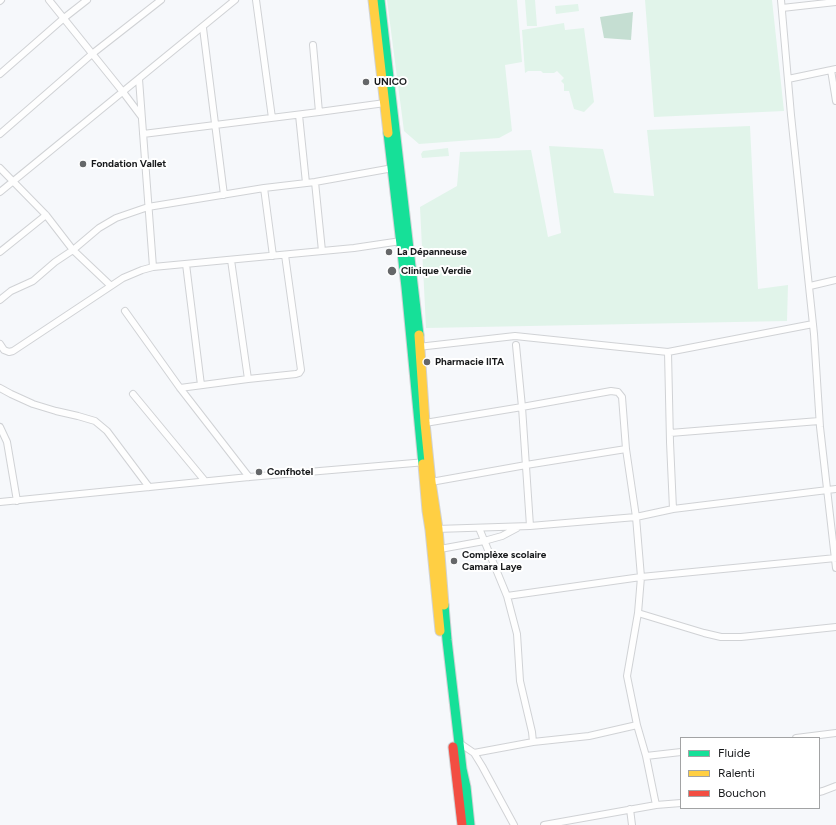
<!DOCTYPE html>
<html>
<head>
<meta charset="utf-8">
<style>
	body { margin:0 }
	#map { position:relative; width:836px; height:825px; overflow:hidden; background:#f6f8fb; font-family:Figtree,sans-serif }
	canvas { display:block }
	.legend { position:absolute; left:680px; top:737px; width:140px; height:72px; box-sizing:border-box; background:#fff; border:1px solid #a2a3a4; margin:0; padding:5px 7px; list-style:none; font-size:12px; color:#17191b }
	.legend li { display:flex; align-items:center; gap:8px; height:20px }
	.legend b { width:20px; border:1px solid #a2a3a4 }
</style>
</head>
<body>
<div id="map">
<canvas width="836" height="825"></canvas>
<ul class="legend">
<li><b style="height:5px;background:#16e098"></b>Fluide</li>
<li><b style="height:5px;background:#ffcf43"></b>Ralenti</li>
<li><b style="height:5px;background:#f24e42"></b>Bouchon</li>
</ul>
</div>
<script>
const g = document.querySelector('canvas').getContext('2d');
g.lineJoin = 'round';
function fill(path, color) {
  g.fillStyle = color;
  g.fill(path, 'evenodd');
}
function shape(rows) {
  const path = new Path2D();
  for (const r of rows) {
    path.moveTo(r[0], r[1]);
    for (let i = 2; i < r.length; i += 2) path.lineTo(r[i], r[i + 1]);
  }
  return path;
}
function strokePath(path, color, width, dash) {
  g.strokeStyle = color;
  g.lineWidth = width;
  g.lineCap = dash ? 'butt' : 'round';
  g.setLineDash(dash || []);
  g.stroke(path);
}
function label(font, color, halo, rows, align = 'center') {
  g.font = font + ' Figtree,sans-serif';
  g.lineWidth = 4;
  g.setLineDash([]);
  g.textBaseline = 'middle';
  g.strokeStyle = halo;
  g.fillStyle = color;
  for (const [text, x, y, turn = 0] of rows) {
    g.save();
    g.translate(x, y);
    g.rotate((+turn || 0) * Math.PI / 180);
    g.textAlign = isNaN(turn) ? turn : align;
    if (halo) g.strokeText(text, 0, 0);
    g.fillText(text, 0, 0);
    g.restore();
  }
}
const green = shape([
	[387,0,517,0,522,62,505,65,512,131,499,138,419,144,404,131],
	[525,0,535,0,537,26,527,26],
	[645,0,772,0,784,111,654,117],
	[578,4,579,11,556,14,555,6],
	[564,23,565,30,584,28,594,102,584,112,574,109,569,91,564,91,564,84,561,81,564,78,557,71,554,73,543,73,541,71,528,71,525,73,522,30],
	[750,126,758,289,788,285,787,321,426,328,420,207,457,186,460,152,531,150,548,237,561,233,549,146,603,149,614,193,654,196,647,130],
	[448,148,449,156,422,158,421,154,423,151]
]);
const forest = shape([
	[633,12,631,40,604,38,600,17]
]);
const street = shape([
	[49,0,123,92,141,116],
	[256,0,272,118],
	[781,0,791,115,814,334,820,427,836,568],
	[0,1,1,0],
	[782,8,836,2],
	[203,28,224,195],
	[313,45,319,112],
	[831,70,836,101],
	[0,74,64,18,87,0],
	[139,79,153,267],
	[788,79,836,69],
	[299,115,306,183],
	[0,134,92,54,161,0],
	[143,134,319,112,385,103],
	[0,168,46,215,73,250,111,286],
	[315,182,322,251],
	[264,188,273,256],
	[0,192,235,0],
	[0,252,46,215],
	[231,260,248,379],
	[186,264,201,385],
	[810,286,836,280],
	[0,300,11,291,33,281,55,262,73,250,99,228,116,218,148,207,264,188,315,182,393,168],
	[125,311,180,388,249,477],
	[0,344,4,350,9,352,13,351,123,278,142,270,153,267,354,248,401,241],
	[516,345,522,407,530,526],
	[418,347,515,336,668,352,813,324],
	[668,352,670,442,673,509],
	[0,388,11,394,33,404,56,411,78,416,95,421,107,431,149,487],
	[180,388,248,379,296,374,299,373,301,370,285,255],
	[133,394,205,481],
	[425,423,522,407,611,391,618,392,622,397,626,449,636,517,641,577,638,613,627,676,637,725,646,756,656,805],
	[0,427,7,442,17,501],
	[670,433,819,421],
	[431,482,526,465,626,449],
	[0,502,249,477,426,462],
	[479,528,507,596,517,634,520,681,532,732,533,742],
	[436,529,530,526,636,517,673,509,836,489],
	[440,549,484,541,502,536,517,528],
	[507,596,641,577,836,558],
	[638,613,704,633,721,637,741,637,836,627],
	[796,738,836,733],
	[458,742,474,753,533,742,589,736,637,725],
	[474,753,482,766,514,825],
	[646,756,681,752],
	[819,792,823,791,836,786],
	[630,809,632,825],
	[544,825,656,805,681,803]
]);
const fast = shape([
	[380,0,419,335],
	[388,133,406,287,423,464],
	[444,605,447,640,462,769,466,787,470,825]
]);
const slow = shape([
	[373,0,388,133],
	[419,335,425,423,431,482,438,529,444,605],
	[423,464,427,511,430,530,440,631]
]);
const jam = shape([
	[453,747,462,825]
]);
const markers = [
	[366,82,4,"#656769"],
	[83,164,4,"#656769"],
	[389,252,4,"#656769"],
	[392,271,5,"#656769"],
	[427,362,4,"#656769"],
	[259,472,4,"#656769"],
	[454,561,4,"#656769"]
];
const poiNames = [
	["UNICO",374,82],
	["Fondation Vallet",91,164],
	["La Dépanneuse",397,252],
	["Clinique Verdie",401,271],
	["Pharmacie IITA",435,362],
	["Confhotel",267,472],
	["Complèxe scolaire",462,555],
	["Camara Laye",462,567]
];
fill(green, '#e1f4ea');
fill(forest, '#c5ded2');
strokePath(street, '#d0d2d5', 8);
strokePath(fast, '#d0d2d5', 11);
strokePath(slow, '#d0d2d5', 11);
strokePath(jam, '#d0d2d5', 11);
strokePath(street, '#fefefe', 6);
strokePath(fast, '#16e098', 9);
strokePath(slow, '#ffcf43', 9);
strokePath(jam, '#f24e42', 9);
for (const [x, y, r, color] of markers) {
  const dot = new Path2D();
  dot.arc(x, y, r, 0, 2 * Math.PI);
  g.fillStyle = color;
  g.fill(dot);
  strokePath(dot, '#fff', 1.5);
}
label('bold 10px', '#17191b', '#fff', poiNames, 'left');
</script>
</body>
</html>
